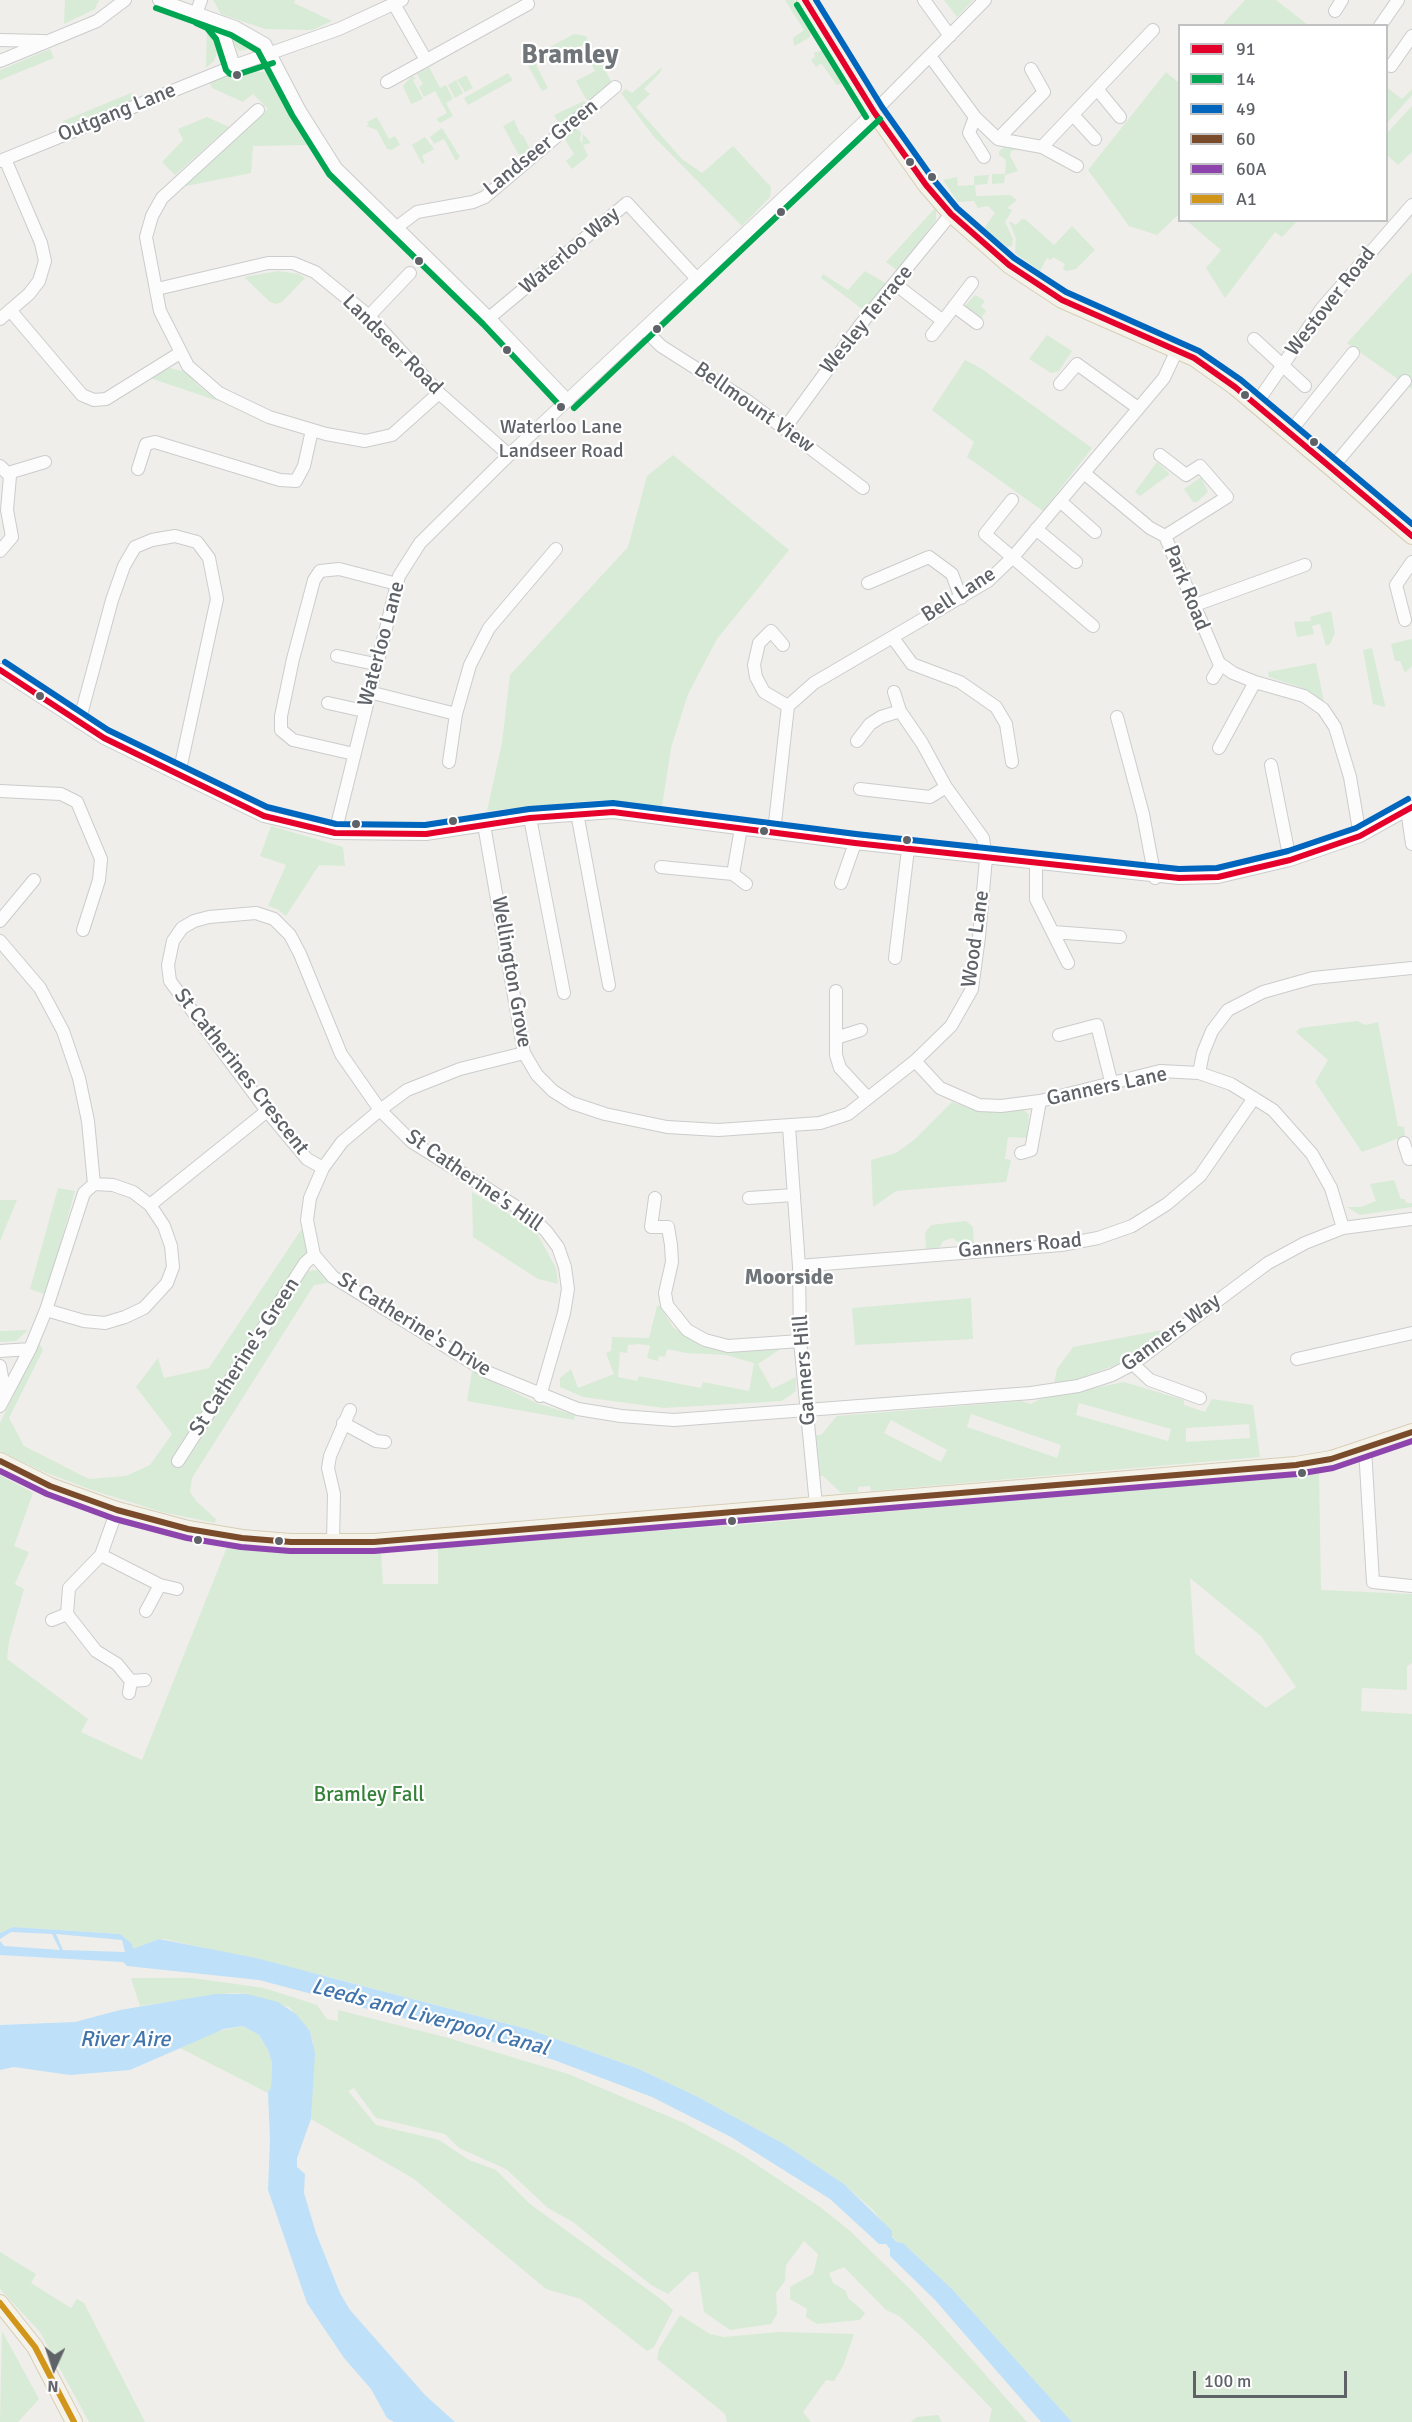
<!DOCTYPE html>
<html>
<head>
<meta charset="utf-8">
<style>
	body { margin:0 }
	#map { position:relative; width:1412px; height:2422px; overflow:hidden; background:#efeeea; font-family:Signika,sans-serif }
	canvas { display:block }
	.legend { position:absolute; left:1178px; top:24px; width:210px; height:198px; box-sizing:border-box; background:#fff; border:2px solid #bfc1c3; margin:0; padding:8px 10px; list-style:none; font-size:18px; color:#5f6368 }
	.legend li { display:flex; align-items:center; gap:12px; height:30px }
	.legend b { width:30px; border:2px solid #bfc1c3 }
	.north { position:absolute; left:24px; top:2338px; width:60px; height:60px; -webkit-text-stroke:4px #fff; paint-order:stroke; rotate:183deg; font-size:16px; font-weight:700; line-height:24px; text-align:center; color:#5f6368 }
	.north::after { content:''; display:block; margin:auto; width:21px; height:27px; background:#5f6368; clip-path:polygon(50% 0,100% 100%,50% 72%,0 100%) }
	.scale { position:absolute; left:1193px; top:2371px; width:154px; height:27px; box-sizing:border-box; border:3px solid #5f6368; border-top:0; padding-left:8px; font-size:18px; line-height:21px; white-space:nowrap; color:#5f6368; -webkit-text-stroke:4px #fff; paint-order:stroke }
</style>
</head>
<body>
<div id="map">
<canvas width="1412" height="2422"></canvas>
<ul class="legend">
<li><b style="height:8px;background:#e4002b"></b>91</li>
<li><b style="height:8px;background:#00a651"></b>14</li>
<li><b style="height:8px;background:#0065bd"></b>49</li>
<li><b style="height:8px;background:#7a4b2a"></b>60</li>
<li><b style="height:8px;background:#8e44ad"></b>60A</li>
<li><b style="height:8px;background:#d1951a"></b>A1</li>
</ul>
<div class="north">N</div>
<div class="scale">100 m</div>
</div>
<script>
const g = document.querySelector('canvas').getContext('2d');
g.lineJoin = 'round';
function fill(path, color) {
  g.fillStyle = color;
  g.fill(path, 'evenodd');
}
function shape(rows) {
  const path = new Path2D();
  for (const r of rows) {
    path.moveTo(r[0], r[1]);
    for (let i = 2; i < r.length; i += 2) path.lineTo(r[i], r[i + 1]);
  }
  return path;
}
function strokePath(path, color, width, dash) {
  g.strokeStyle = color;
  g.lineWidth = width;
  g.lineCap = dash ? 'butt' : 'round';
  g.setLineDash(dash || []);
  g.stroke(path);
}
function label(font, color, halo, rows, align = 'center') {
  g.font = font + ' Signika,sans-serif';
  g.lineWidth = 4.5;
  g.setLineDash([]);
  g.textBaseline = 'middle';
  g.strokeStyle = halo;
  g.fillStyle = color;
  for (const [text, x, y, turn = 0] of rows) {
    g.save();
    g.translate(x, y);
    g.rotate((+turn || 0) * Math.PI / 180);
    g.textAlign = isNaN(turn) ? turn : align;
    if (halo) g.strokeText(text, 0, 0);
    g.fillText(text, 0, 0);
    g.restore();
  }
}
const green = shape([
	[65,0,99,0,95,9,64,24],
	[213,0,295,0,294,3,332,21,312,30,265,29,221,14],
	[785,0,794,0,813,30,809,38,794,46,793,38,804,30],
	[944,0,973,0,957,17],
	[1245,0,1276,0,1308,25,1222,25],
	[207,27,214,37,218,50,214,61,206,68],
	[234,33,255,45,254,48,239,51,230,39],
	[574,34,586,36,588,42,554,60,551,59,548,48],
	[50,49,54,58,0,80,0,70],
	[827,49,846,77,841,85,836,84,821,63,816,67,811,60,815,57,814,53],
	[543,51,548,58,536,65,548,88,542,91,527,64],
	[597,55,612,83,590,101,586,99,576,81,595,71,588,58],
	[429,67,440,88,446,85,453,99,446,103,453,116,440,123,436,119,447,113,435,91,424,97,419,87,423,84,417,74],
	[662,67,660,73,644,89,650,94,636,107,682,159,702,173,733,146,771,187,770,197,742,226,654,137,621,93,626,89,632,93],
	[254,71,268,73,307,145,253,146,251,173,186,186,184,183,268,109,253,94,243,102,212,88,209,81,229,73,231,79],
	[1166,72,1179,83,1179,214,1157,235,1129,226,1088,170],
	[508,73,513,80,468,105,464,98],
	[466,75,473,88,465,92,457,80],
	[412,76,416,78,413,80,423,99,411,104,403,86],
	[456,80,463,93,455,98,448,85],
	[1386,87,1402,99,1412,89,1412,95,1387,123],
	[131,93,134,99,66,127,63,121],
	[584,101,586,104,560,126,554,115],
	[1412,106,1412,152,1398,165,1387,155,1387,133],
	[207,117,229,127,175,175,162,162,183,140,178,129],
	[377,117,389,139,395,136,400,145,391,150,387,149,377,130,366,126,369,124,367,122],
	[514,120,520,134,523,135,531,151,523,158,519,155,503,126],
	[442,128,460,157,456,161,444,139,434,144,430,137],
	[575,128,581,132,580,140,582,144,583,134,591,143,583,145,588,156,572,169,566,161,574,154,564,138],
	[425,137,434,149,422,156,425,163,422,164,412,145],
	[1006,146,1021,149,1011,151,1010,156,1018,171,1005,175,1004,183,992,184,992,174,1005,174,1006,160,999,155,999,151],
	[989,175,987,184,975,185,976,196,1010,195,1017,200,1007,208,1012,210,1005,222,1013,239,1012,246,1007,247,984,228,995,213,988,206,978,208,974,201,958,202,943,180,957,177,958,186,974,185,974,176],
	[936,207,936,220,898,271,886,262],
	[1022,219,1026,220,1054,245,1072,226,1095,250,1076,269,1066,271,1063,269,1065,264,1053,257,1051,260,1047,258,1040,271,1015,253,1016,239,1009,221,1016,225],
	[1187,221,1297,221,1282,237,1275,232,1225,298,1206,268,1221,250],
	[278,271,299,274,305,278,282,302,276,304,270,302,244,277],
	[865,271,887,284,866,312,821,278,823,274,848,290],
	[1412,272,1412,389,1347,343],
	[975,295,985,301,981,306,986,311,981,318,975,313,971,318,961,310],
	[1047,335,1072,351,1059,371,1051,373,1029,359],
	[965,360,982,369,1092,448,1043,511,967,457,974,442,932,410],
	[165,367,186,372,198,385,218,401,150,378],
	[673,455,789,550,717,639,688,694,671,748,662,806,599,800,487,811,502,743,510,675,628,547,647,476],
	[1157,462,1170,474,1140,496,1135,492],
	[1201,477,1208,492,1197,502,1193,502,1184,489],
	[1331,611,1335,633,1330,644,1326,646,1320,624,1312,626,1314,634,1297,637,1294,622,1311,621,1310,617],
	[1412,639,1412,666,1405,673,1400,661,1395,661,1391,644],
	[1372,648,1385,705,1385,707,1373,704,1363,650],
	[1316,663,1324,702,1300,687,1269,677,1268,672],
	[271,826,343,847,345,866,319,865,286,916,277,909,268,906,286,865,260,856],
	[1357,1021,1365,1025,1378,1022,1398,1126,1404,1127,1405,1136,1362,1152,1315,1082,1328,1060,1296,1032,1300,1028],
	[952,1102,977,1111,1024,1110,1029,1115,1027,1138,1008,1137,1005,1159,1011,1160,1006,1182,896,1191,873,1207,871,1160,896,1153,915,1139],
	[1394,1180,1401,1199,1405,1199,1406,1203,1412,1203,1412,1207,1360,1215,1347,1207,1361,1207,1376,1201,1370,1184],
	[58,1188,75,1191,46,1295,30,1289],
	[472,1192,526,1224,538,1235,556,1268,558,1284,538,1279,473,1237],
	[0,1200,17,1200,0,1241],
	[966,1221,973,1227,974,1246,962,1246,953,1238,943,1241,939,1248,926,1249,925,1233,931,1225],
	[305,1224,307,1251,243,1352,233,1358,233,1368,173,1463,181,1467,240,1371,247,1369,250,1356,307,1271,320,1270,333,1282,314,1285,192,1478,190,1492,196,1501,216,1519,215,1523,162,1512,92,1490,44,1472,0,1451,0,1423,39,1343,43,1350,9,1418,24,1446,89,1479,126,1476,150,1465,172,1434,136,1387,158,1358,164,1378,209,1368],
	[971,1298,973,1339,855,1345,852,1308],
	[657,1306,660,1306,673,1327,686,1336,782,1348,758,1364,772,1389,796,1377,796,1391,782,1401,664,1408,583,1397,560,1387,560,1378,571,1369,578,1388,614,1374,606,1353,611,1351,612,1337,649,1338],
	[639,1344,650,1346,647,1358,658,1361,659,1356,665,1357,667,1349,686,1353,726,1355,754,1363,749,1391,703,1382,701,1388,639,1376,637,1381,618,1377,620,1352,627,1353,628,1345],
	[28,1330,16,1341,0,1342,0,1331],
	[1162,1330,1164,1332,1154,1341,1116,1365,1075,1380,1054,1384,1057,1369,1073,1347],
	[472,1371,536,1403,575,1415,574,1420,467,1401],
	[1124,1382,1184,1400,1184,1405,1205,1412,1212,1399,1253,1405,1260,1457,871,1491,870,1486,858,1487,858,1492,841,1493,823,1476,817,1476,814,1435,821,1435,837,1416,1022,1401,1031,1404,1040,1399],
	[1079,1403,1171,1429,1168,1441,1076,1415],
	[971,1414,1061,1445,1057,1458,967,1427],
	[891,1420,947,1450,941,1462,884,1433],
	[1249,1424,1250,1438,1186,1442,1186,1428],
	[1319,1473,1321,1590,1412,1594,1412,1663,1407,1666,1407,1690,1362,1688,1361,1711,1412,1714,1412,2422,1072,2422,952,2289,903,2243,897,2242,874,2211,844,2184,784,2144,698,2097,639,2069,531,2030,334,1978,165,1939,159,1939,133,1950,120,1934,13,1927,0,1933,0,1475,33,1493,14,1546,29,1552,15,1584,24,1589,9,1641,7,1659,88,1719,81,1732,142,1760,227,1547,302,1553,381,1552,383,1584,438,1584,438,1547,761,1523],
	[1190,1578,1261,1636,1296,1687,1266,1708,1195,1653],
	[131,1978,192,1978,264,1988,317,2005,327,2019,338,2021,338,2010,445,2037,568,2074,684,2123,742,2155,820,2207,849,2230,910,2289,1027,2422,989,2422,992,2409,923,2338,899,2316,886,2310,844,2267,829,2273,833,2283,846,2291,848,2298,865,2313,860,2320,817,2324,806,2317,807,2309,790,2299,790,2287,813,2274,818,2254,804,2241,786,2265,785,2281,776,2293,777,2314,771,2324,730,2330,704,2312,698,2272,692,2272,668,2294,651,2285,573,2222,548,2208,506,2169,459,2148,445,2134,376,2118,354,2088,348,2091,376,2125,439,2140,469,2160,496,2170,530,2204,662,2300,673,2310,654,2347,647,2351,581,2299,546,2289,414,2179,311,2119,313,2042,310,2031,289,2007,247,1994,232,1993,140,2006],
	[243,2026,259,2035,268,2050,272,2063,271,2087,268,2093,180,2048,215,2032],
	[0,2252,36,2274,31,2283,71,2308,77,2299,84,2303,145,2422,89,2422,40,2332,0,2289],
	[680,2315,710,2334,724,2337,779,2332,854,2334,843,2366,834,2381,826,2380,803,2412,811,2422,727,2422,725,2414,657,2359,659,2349],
	[2,2331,39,2399,18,2422,0,2422],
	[938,2415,942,2422,911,2422,917,2417]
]);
const water = shape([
	[13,1927,120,1934,132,1944,133,1949,159,1939,256,1958,531,2030,639,2069,698,2097,784,2144,844,2184,892,2231,892,2237,897,2242,903,2243,952,2289,1072,2422,1041,2422,935,2300,890,2256,890,2249,886,2244,879,2244,830,2199,731,2137,652,2097,554,2060,490,2041,259,1980,127,1966,123,1962,0,1955,0,1941,4,1946,60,1950,52,1934,11,1932,0,1939,0,1933],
	[56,1934,122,1940,125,1952,63,1950],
	[215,1994,247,1994,278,2002,296,2014,310,2031,315,2053,311,2119,297,2158,297,2167,305,2174,304,2193,316,2233,340,2293,350,2310,425,2395,455,2422,394,2422,387,2418,371,2389,344,2358,307,2303,268,2190,270,2140,268,2093,271,2087,272,2063,268,2050,259,2035,243,2026,224,2029,130,2070,70,2075,14,2067,0,2070,0,2025,75,2022,120,2010]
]);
const minor = shape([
	[159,0,235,27,265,44,300,111,336,168,489,318,568,401],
	[924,0,950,36],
	[394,4,426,60],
	[1335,11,1342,0],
	[196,14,201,0],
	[213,20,224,35,234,66],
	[1380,26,1398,0],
	[0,40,44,41],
	[930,56,975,117,998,139,1042,147,1077,166],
	[0,61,97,21,125,0],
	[1391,66,1412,36],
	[387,82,528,4],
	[1097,89,1120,117],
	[258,110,162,198,152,216,146,237,160,311,188,366,219,393,269,417,326,434,365,441,392,435,439,393],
	[1073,115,1095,139],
	[975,117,969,133,984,157],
	[998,139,1044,92,1031,69],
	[1042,147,1153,30],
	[0,161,234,66,339,29,402,0],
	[397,227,417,212,473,202,485,197,615,87],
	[895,284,943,321,972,283],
	[157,289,268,263,293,263,315,272,369,316,439,393,509,455],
	[954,306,977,323],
	[10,310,82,395,94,400,106,399,180,353],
	[369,316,410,273],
	[489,318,627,203,698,280],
	[0,319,29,294,39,281,45,261,41,243,5,159],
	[645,330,661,346,749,402,863,488],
	[932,335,943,321],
	[1254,339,1305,386],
	[1060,384,1077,364,1138,408],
	[1256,404,1322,308,1412,205],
	[785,428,861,324,951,214],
	[1289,433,1353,353],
	[1160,455,1186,475,1200,466,1227,497,1165,536],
	[0,466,10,476,7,510,12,537,0,551],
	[138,469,146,444,155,442,280,480,296,481,304,466,312,430],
	[1331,469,1405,381],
	[8,473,45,462],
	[1084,473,1150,528,1165,536,1219,663,1233,673,1255,682,1304,696,1323,709,1335,727,1350,777,1360,836],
	[1012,500,985,534,1093,626],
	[1060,501,1095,532],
	[1036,529,1076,562],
	[868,583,929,557,952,574,961,598],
	[1195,605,1305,565],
	[1405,620,1396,585,1412,562],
	[893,638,912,664,960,682,996,707,1006,724,1012,762],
	[783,645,771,631,759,643,754,665,756,677,764,692,788,706],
	[337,656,375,664],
	[0,670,104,738,264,816,335,833,426,834,530,818,613,812,855,843,1179,878,1218,877,1290,860,1360,836,1412,807],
	[1213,678,1221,665],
	[369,692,456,714],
	[894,692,900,711],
	[328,703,364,711],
	[1117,717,1143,814,1155,878],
	[79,722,112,600,124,566,135,547,152,540,175,536,197,542,209,558,217,599,179,774],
	[1219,748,1255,682],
	[354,754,293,740,281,730,281,716,293,659,314,580,320,571,339,569,397,584],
	[449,762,456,714,470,665,489,628,556,549],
	[1271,765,1290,860],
	[860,789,930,797,946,787],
	[0,791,61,794,77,802,101,859,99,880,83,930],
	[1407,810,1412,844],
	[577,813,609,985],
	[530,818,564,993],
	[484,825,524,1053,537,1075,553,1091,572,1103,605,1114,667,1127,718,1130,820,1123,848,1114,915,1061,951,1026,972,989,979,937,986,858,983,838,946,787,922,743,900,711,881,717,870,724,857,741],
	[774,832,788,706,814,683,988,581,1013,557,1164,378,1177,350],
	[335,833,399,576,420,543,509,455,862,124,985,0],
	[1036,864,1036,899,1068,963],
	[661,867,733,874,741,828],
	[733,874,746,884],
	[841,883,855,843],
	[0,921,34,880],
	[1053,932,1120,937],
	[0,941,40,988,63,1031,79,1078,88,1121,94,1184],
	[895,958,908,849],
	[836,991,836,1055,840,1068,868,1098],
	[1059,1035,1097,1025,1111,1081],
	[836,1038,861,1030],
	[524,1053,460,1069,407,1090,380,1110,342,1142,323,1168,310,1198,307,1220,314,1255,333,1277,487,1372,578,1409,621,1416,674,1420,1031,1393,1078,1386,1112,1375,1133,1364,1268,1263,1305,1243,1343,1228,1412,1219],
	[915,1061,940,1088,979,1105,1001,1106,1040,1101,1160,1071,1199,1073,1231,1084,1273,1110,1312,1154,1331,1188,1343,1228],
	[1199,1073,1203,1053,1212,1031,1228,1010,1263,992,1313,978,1412,968],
	[789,1127,799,1266,800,1341,816,1505],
	[1404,1143,1409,1159,1412,1158],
	[1021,1153,1031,1150,1040,1101],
	[323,1168,307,1159,267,1111,170,981,168,965,173,941,182,928,194,921,209,917,256,913,274,919,290,935,300,954,341,1054,380,1110,412,1142,528,1214,546,1231,558,1247,565,1267,568,1289,564,1313,540,1396],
	[94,1184,113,1185,133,1192,150,1205,164,1226,171,1246,173,1267,167,1283,144,1308,125,1317,105,1323,84,1321,46,1310,84,1193,94,1184],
	[655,1198,651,1227,668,1227,671,1245,672,1262,665,1293,667,1305,687,1330,705,1340,728,1346,800,1341],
	[749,1198,794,1195],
	[150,1205,267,1111],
	[799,1266,1061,1245,1098,1238,1132,1226,1167,1204,1200,1176,1254,1098],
	[0,1351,30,1349],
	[1297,1359,1412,1333],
	[1133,1364,1150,1380,1200,1398],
	[0,1366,5,1395],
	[0,1406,30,1349,46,1310],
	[343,1423,376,1441,385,1442],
	[1365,1449,1373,1582,1412,1586],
	[178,1461,305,1263,314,1255],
	[117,1510,101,1555,69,1588,67,1614,96,1651,117,1664,131,1681],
	[333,1543,334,1494,328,1468,330,1456,350,1410],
	[101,1555,160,1585,146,1611],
	[160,1585,177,1589],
	[52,1620,67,1614],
	[129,1693,131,1681,145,1680]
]);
const major = shape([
	[805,0,874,112,926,185,951,214,992,250,1009,265,1062,300,1194,358,1235,387,1412,536],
	[0,1461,50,1486,117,1510,188,1529,242,1538,291,1542,374,1542,1296,1465,1331,1459,1412,1432],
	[0,2303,35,2347,74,2422]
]);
const bus1 = shape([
	[805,0,874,112,926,185,951,214,1009,265,1062,300,1194,358,1235,387,1412,536],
	[0,670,104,738,264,816,335,833,426,834,530,818,613,812,855,843,1179,878,1218,877,1290,860,1360,836,1412,807]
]);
const bus2 = shape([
	[797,5,866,117],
	[156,8,231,35,258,51,292,115,329,174,483,324,561,407],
	[196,23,207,28,216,39,226,70,230,74,236,75,273,63],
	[574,408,880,119]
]);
const bus3 = shape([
	[816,0,882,107,933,179,957,208,1014,258,1066,292,1199,351,1241,380,1412,524],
	[5,662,108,730,267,807,336,824,425,825,529,809,613,803,856,834,1179,869,1217,868,1288,851,1356,828,1408,799]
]);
const bus4 = shape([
	[0,1461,50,1486,117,1510,188,1529,242,1538,291,1542,374,1542,1296,1465,1331,1459,1412,1432]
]);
const bus5 = shape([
	[0,1471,47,1494,115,1519,187,1538,241,1547,290,1551,374,1551,1297,1474,1333,1468,1412,1441]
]);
const bus6 = shape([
	[0,2303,35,2347,74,2422]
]);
const markers = [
	[237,75,5,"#5f6368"],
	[910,162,5,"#5f6368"],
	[932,177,5,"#5f6368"],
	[781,212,5,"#5f6368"],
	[419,261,5,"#5f6368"],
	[657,329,5,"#5f6368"],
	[507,350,5,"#5f6368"],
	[1245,395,5,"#5f6368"],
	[561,407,5,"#5f6368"],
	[1314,442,5,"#5f6368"],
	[40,696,5,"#5f6368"],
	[453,821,5,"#5f6368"],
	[356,824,5,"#5f6368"],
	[764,831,5,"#5f6368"],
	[907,840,5,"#5f6368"],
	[1302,1473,5,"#5f6368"],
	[732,1521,5,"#5f6368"],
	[198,1540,5,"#5f6368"],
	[279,1541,5,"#5f6368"]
];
const busNames = [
	["Waterloo Lane",561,428],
	["Landseer Road",561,452]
];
const streetNames = [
	["Outgang Lane",117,113,-22],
	["Landseer Green",541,148,-39],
	["Waterloo Way",570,251,-40],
	["Westover Road",1331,302,-52],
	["Wesley Terrace",867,320,-51],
	["Landseer Road",392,345,45],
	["Bellmount View",754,408,35],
	["Park Road",1186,588,68],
	["Bell Lane",959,595,-33],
	["Waterloo Lane",382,644,-75],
	["Wood Lane",976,939,-82],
	["Wellington Grove",511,972,80],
	["St Catherines Crescent",241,1072,52],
	["Ganners Lane",1107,1087,-12],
	["St Catherine's Hill",474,1181,35],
	["Ganners Road",1020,1246,-5],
	["St Catherine's Drive",414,1325,32],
	["Ganners Way",1171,1333,-36],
	["St Catherine's Green",245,1357,-57],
	["Ganners Hill",805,1370,-94]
];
const parkNames = [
	["Bramley Fall",369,1795]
];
const neighbourhoodNames = [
	["Moorside",789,1278]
];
const waterNames = [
	["Leeds and Liverpool Canal",430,2018,15],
	["River Aire",125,2040]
];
const districtNames = [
	["Bramley",570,56]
];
fill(green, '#d8ebd6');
fill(water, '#bfe0f9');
strokePath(minor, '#cbcccc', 14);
strokePath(major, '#d7ceb8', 18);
strokePath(minor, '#fdfcfc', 12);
strokePath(major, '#f4f2e9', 16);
strokePath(bus1, '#e4002b', 6);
strokePath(bus2, '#00a651', 6);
strokePath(bus3, '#0065bd', 6);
strokePath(bus4, '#7a4b2a', 6);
strokePath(bus5, '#8e44ad', 6);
strokePath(bus6, '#d1951a', 6);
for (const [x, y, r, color] of markers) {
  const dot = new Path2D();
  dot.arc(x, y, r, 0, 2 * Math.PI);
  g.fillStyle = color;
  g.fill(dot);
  strokePath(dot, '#fff', 2);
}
label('20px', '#5f6368', '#fff', busNames);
label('21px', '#5f6368', '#fff', streetNames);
label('21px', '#348238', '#fff', parkNames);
label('bold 22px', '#70757a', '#fff', neighbourhoodNames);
label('italic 22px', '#4174aa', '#fff', waterNames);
label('bold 27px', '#70757a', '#fff', districtNames);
</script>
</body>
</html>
